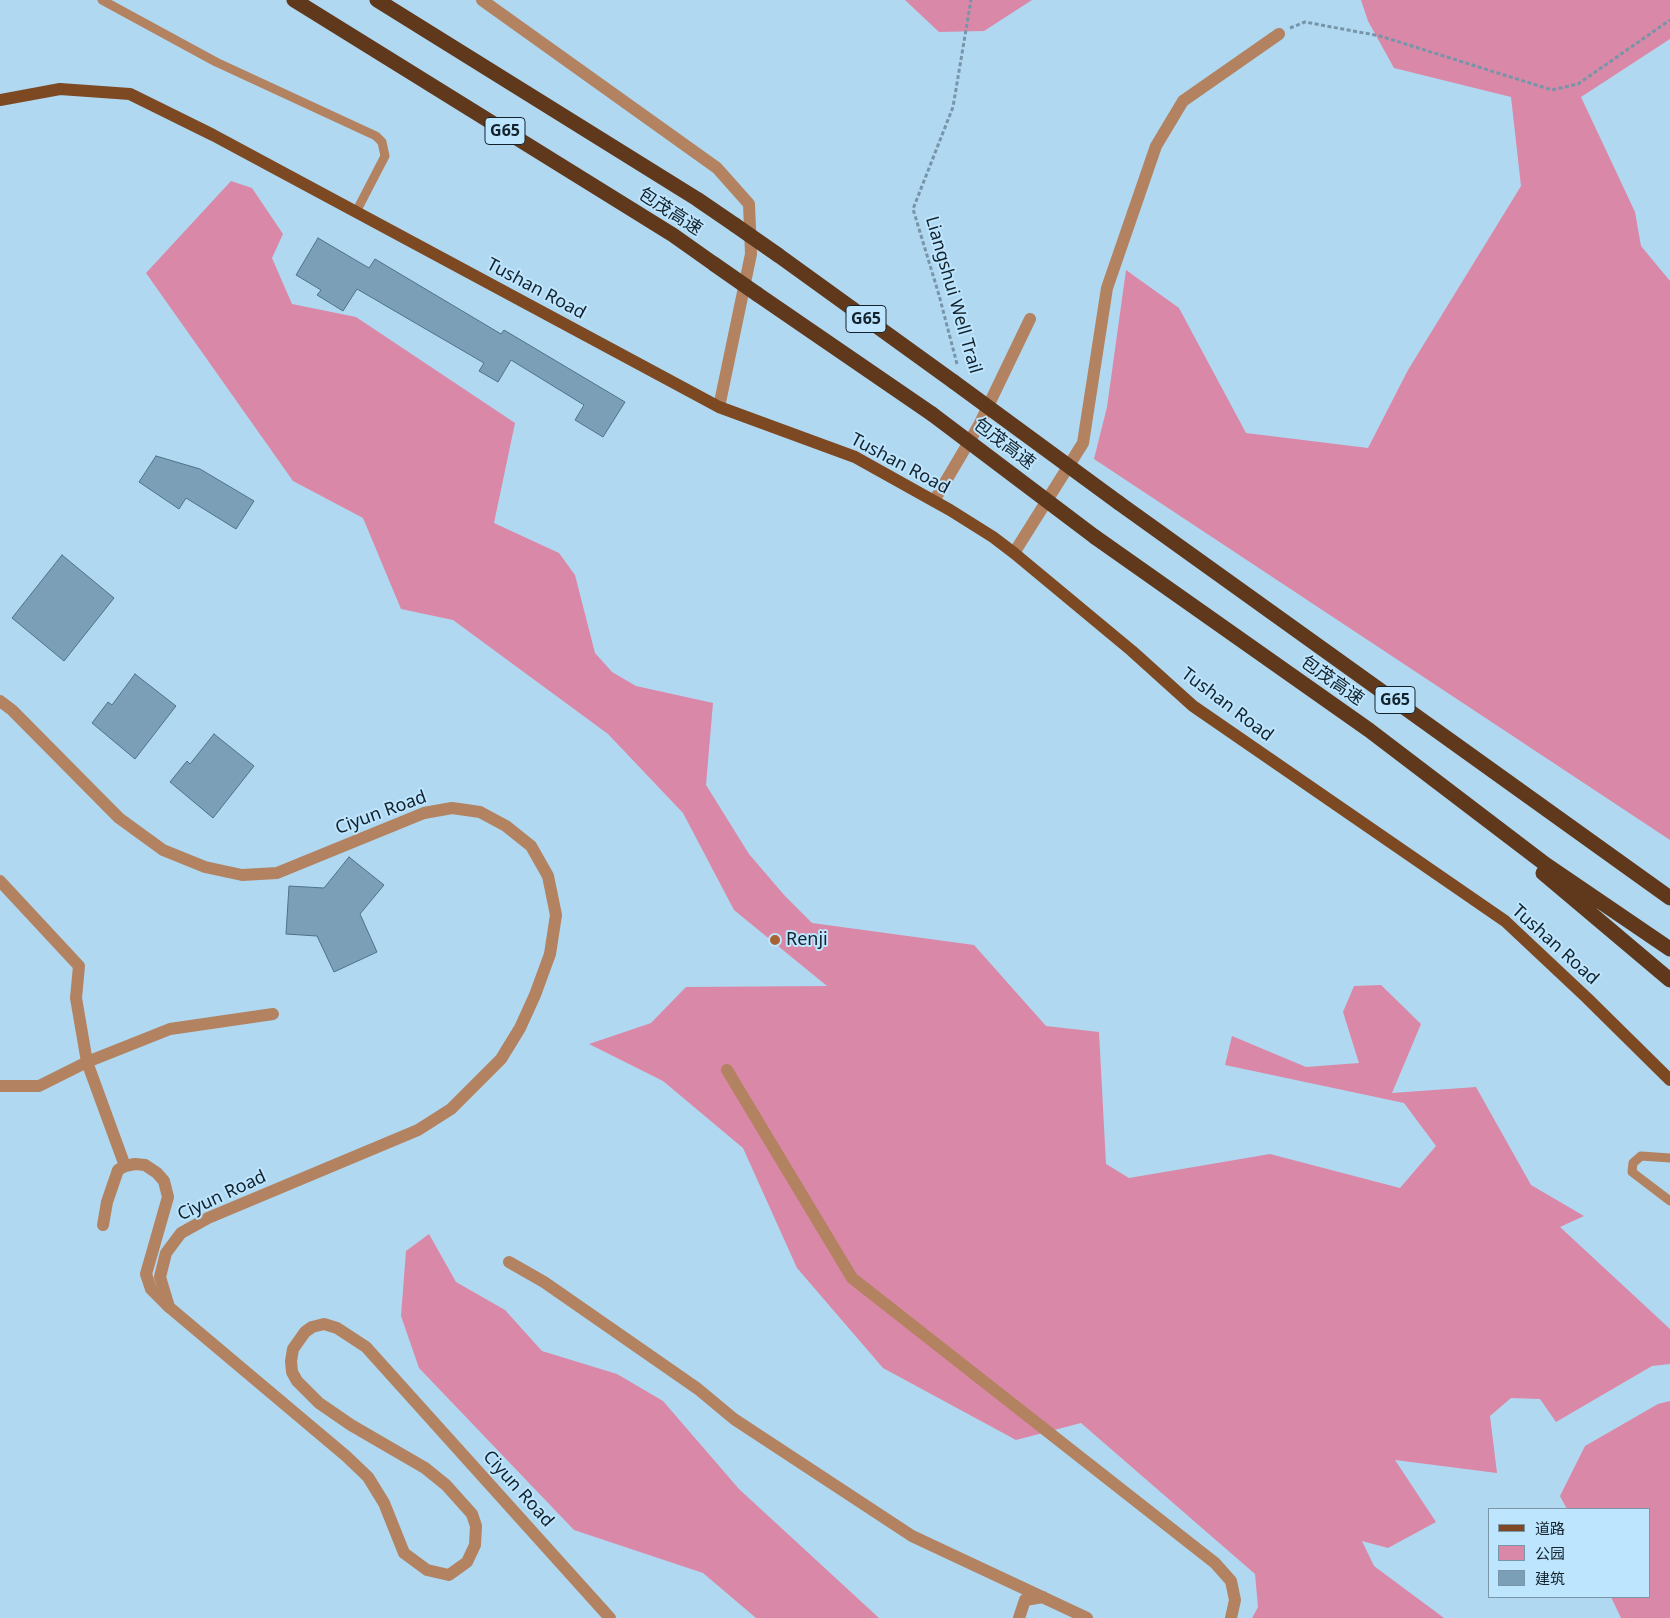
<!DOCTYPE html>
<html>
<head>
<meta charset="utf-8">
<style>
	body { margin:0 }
	#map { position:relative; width:1670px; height:1618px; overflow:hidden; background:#b1d8f1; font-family:"Noto Sans","Noto Sans SC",sans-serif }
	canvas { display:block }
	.legend { position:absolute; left:1488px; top:1508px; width:162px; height:90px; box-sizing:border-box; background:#bee5fe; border:1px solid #7a97aa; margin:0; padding:6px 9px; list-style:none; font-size:15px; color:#13222b }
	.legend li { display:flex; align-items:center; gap:10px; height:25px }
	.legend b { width:25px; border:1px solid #7a97aa }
</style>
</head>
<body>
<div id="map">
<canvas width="1670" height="1618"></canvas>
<ul class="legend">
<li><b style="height:6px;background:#7c4922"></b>道路</li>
<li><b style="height:14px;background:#da88a7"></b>公园</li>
<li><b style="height:14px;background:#7a9fb6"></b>建筑</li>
</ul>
</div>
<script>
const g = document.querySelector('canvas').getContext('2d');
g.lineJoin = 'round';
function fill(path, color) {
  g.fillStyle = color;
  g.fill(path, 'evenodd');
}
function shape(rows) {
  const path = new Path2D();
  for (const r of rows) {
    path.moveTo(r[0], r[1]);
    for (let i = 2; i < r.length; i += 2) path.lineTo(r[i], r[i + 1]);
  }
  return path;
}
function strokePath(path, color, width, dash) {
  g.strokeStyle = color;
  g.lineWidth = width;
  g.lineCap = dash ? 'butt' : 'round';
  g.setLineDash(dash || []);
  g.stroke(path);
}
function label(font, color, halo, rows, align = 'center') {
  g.font = font + ' "Noto Sans","Noto Sans SC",sans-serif';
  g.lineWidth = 4;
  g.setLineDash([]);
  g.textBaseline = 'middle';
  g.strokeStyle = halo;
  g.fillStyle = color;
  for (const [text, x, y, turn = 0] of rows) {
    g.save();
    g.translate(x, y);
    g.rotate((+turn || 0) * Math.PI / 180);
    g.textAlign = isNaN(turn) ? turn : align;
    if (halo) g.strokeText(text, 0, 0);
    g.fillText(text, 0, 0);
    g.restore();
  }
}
const green = shape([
	[905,0,1032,0,984,31,939,32],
	[1361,0,1670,0,1670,39,1581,97,1635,212,1641,246,1670,281,1670,840,1094,459,1107,407,1126,270,1179,308,1246,433,1368,448,1408,370,1521,186,1511,97,1394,68,1368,21],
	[231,181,252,188,283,234,272,258,292,304,356,317,515,423,494,523,559,553,575,575,595,653,612,672,636,686,713,703,706,785,749,854,785,896,812,923,974,945,1046,1026,1099,1032,1106,1164,1129,1178,1270,1154,1400,1188,1436,1146,1404,1103,1225,1065,1232,1036,1306,1067,1359,1063,1343,1012,1354,986,1381,985,1421,1024,1392,1093,1476,1087,1531,1185,1584,1216,1560,1227,1670,1329,1670,1364,1652,1366,1556,1422,1540,1399,1511,1398,1490,1416,1497,1473,1395,1460,1436,1522,1388,1548,1362,1541,1374,1566,1444,1618,1252,1618,1258,1607,1255,1574,1081,1423,1016,1440,883,1368,797,1268,743,1148,663,1081,589,1044,651,1023,686,987,827,986,734,910,683,813,608,734,453,620,401,609,363,518,293,481,146,273],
	[429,1234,456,1282,505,1310,542,1351,617,1374,663,1401,739,1489,879,1618,756,1618,703,1573,574,1530,419,1368,401,1316,406,1251],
	[1670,1401,1670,1618,1621,1618,1611,1597,1649,1597,1649,1509,1567,1509,1560,1496,1585,1446,1658,1404]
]);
const building = shape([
	[318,238,369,268,375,259,501,334,504,330,625,402,603,437,575,420,584,405,511,360,498,382,479,371,484,363,357,289,343,311,317,295,321,290,296,275,318,238],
	[156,456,200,469,254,501,236,529,186,498,179,509,139,482,156,456],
	[62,555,114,598,64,661,12,618,62,555],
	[135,674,176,706,135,759,92,723,108,702,112,705,135,674],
	[214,734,254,766,213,818,170,782,187,761,190,764,214,734],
	[349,857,384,885,360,914,377,952,334,972,317,936,286,934,289,886,324,888,349,857]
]);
const path = shape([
	[1290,28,1305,22,1380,36,1552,90,1578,84,1670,20],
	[957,364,939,295,913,209,953,107,971,0]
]);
const service = shape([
	[102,0,216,62,376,136,382,142,385,156,356,212],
	[1670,1158,1641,1156,1633,1163,1632,1172,1670,1201]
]);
const minor = shape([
	[934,501,979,425,1030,319],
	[1014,553,1083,443,1107,288,1156,146,1183,101,1279,34],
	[0,881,79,966,76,998,87,1062,125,1166],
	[727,1070,852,1278,1215,1563,1231,1581,1235,1600,1231,1618],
	[0,1086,39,1086,87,1062,170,1029,273,1014],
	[103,1225,107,1202,118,1170,125,1166,135,1164,145,1165,157,1173,164,1181,168,1197,146,1274,151,1289,169,1307],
	[509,1262,544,1282,698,1389,734,1419,912,1536,1087,1618],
	[1019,1618,1025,1600,1043,1597]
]);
const tertiary = shape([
	[482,0,717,168,749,204,751,254,719,407],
	[0,701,12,710,119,818,163,850,205,867,242,875,277,873,424,813,452,808,480,812,506,826,531,846,548,876,556,915,550,954,535,995,520,1028,501,1059,451,1109,418,1130,208,1218,181,1233,166,1253,160,1277,169,1307,346,1456,368,1477,384,1503,404,1553,427,1570,449,1575,467,1562,475,1545,476,1526,472,1514,446,1485,425,1468,351,1425,319,1403,297,1381,292,1372,291,1361,293,1349,305,1332,312,1327,324,1324,337,1328,366,1347,610,1618]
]);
const primary = shape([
	[0,100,60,89,130,94,213,135,719,407,855,457,950,510,993,537,1014,553,1132,651,1193,706,1505,921,1587,998,1670,1080]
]);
const motorway = shape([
	[294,0,673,235,714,264],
	[377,0,697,199,735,225],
	[778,255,954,382],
	[757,294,932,414],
	[1119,503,1670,898],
	[1095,537,1369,730,1545,864,1670,949],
	[1543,873,1670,980]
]);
const motorwayBridge = shape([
	[735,225,778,255],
	[714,264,757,294],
	[954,382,1119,503],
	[932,414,1095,537]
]);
const markers = [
	[775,940,6,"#a76432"]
];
const shields = [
	[505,131,40],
	[866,319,40],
	[1395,700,40]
];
const shieldNames = [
	["G65",505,131],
	["G65",866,319],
	["G65",1395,700]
];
const streetNames = [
	["包茂高速",670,212,33],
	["Tushan Road",536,289,28],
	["Liangshui Well Trail",953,295,74],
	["包茂高速",1004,444,37],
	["Tushan Road",900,464,28],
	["包茂高速",1332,681,35],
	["Tushan Road",1227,705,37],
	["Ciyun Road",381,813,-20],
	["Tushan Road",1555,945,42],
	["Ciyun Road",222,1196,-25],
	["Ciyun Road",518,1489,48]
];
const poiNames = [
	["Renji",786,940]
];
fill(green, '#da88a7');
fill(building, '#7a9fb6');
strokePath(building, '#4e7288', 1);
strokePath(path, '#7795a8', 3, [4, 2.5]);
strokePath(service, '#b38261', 9);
strokePath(minor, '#b38261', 12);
strokePath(tertiary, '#b38261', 12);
strokePath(primary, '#7c4922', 12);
strokePath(motorway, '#60391d', 15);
strokePath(motorwayBridge, '#60391d', 15);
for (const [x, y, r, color] of markers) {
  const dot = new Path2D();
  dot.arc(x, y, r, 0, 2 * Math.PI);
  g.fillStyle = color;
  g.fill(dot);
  strokePath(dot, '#bee5fe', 2);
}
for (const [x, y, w] of shields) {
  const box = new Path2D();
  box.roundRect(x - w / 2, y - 13.5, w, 27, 4);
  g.fillStyle = '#bee5fe';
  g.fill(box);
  strokePath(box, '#13222b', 1);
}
label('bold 16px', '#13222b', null, shieldNames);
label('18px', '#13222b', '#bee5fe', streetNames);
label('18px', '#13222b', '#bee5fe', poiNames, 'left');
</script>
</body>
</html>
